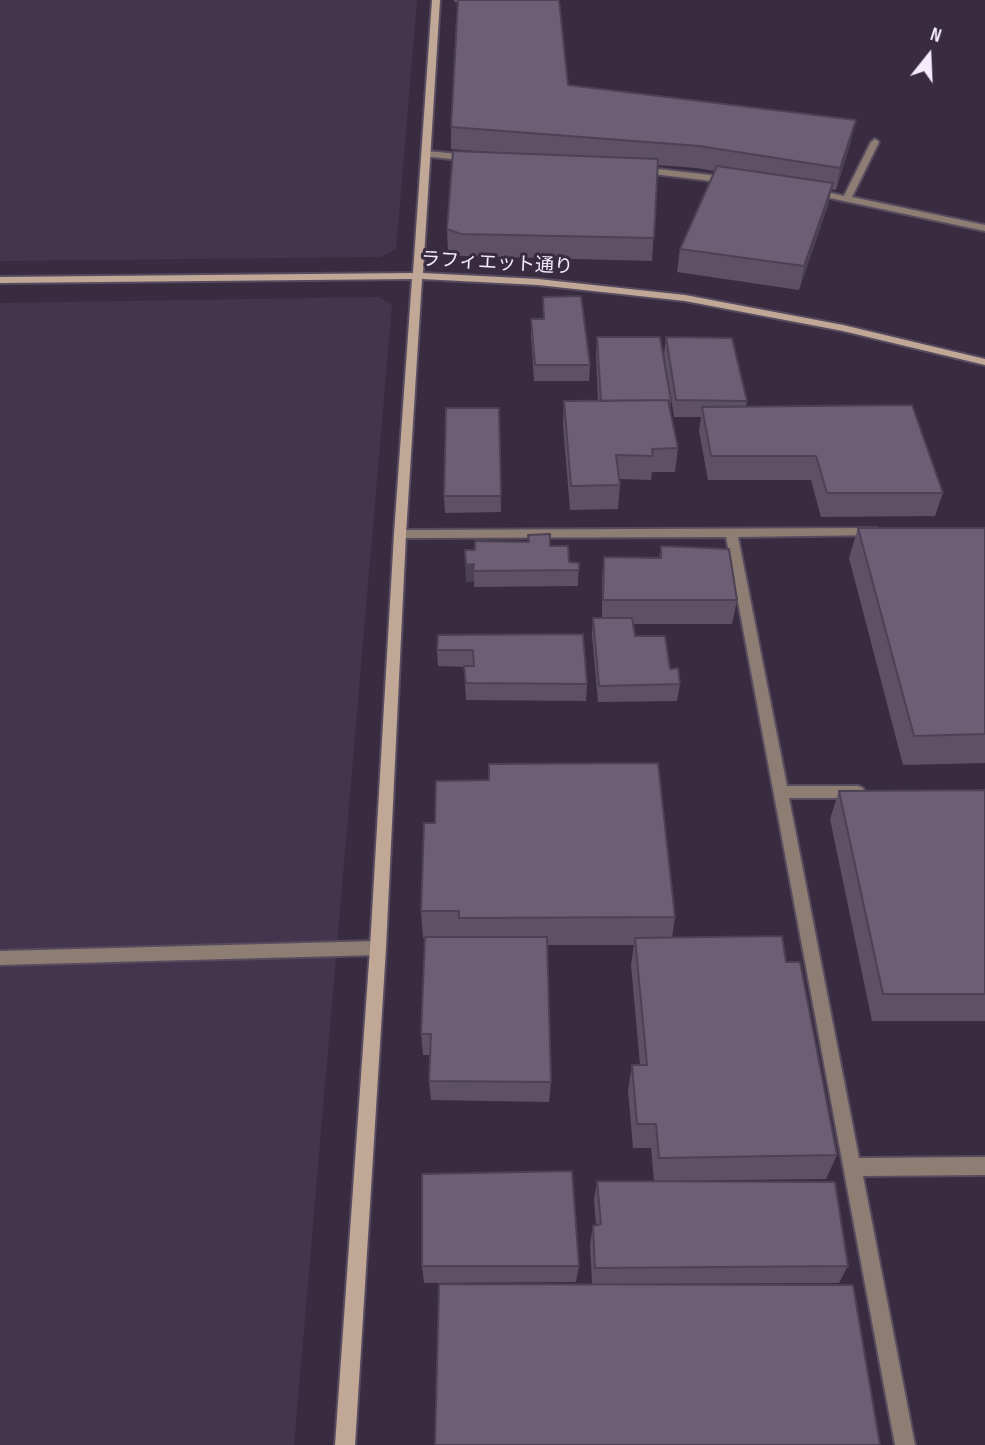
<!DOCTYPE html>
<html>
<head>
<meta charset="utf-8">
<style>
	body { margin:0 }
	#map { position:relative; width:985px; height:1445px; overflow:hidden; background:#392c41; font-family:"Sofia Sans Condensed",sans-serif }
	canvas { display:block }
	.north { position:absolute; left:894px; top:21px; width:70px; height:70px; -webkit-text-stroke:5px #392c41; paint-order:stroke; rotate:18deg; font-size:19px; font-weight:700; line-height:28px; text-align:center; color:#f4ecfa }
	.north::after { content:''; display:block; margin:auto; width:24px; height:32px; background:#f4ecfa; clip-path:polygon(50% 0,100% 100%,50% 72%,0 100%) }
</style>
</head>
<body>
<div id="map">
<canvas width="985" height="1445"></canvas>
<div class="north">N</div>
</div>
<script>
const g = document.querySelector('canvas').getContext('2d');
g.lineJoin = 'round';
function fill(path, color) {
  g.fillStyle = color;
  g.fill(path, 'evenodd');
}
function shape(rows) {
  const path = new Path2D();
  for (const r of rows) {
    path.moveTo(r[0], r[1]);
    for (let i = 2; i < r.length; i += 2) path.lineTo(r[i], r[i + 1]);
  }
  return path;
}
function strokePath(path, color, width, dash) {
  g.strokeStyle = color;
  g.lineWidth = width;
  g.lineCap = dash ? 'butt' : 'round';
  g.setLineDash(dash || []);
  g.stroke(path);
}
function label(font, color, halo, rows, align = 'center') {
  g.font = font + ' "Sofia Sans Condensed","Noto Sans JP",sans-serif';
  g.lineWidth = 6;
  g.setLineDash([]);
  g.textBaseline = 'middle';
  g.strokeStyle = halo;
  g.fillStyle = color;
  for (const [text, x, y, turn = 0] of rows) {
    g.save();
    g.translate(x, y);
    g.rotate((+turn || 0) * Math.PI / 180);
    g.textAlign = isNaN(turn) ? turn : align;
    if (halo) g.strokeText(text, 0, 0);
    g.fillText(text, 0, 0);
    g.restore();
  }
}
const built = shape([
	[0,0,417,0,396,249,380,257,0,261],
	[379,297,392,305,294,1445,0,1445,0,303]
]);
const lane = shape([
	[378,941,384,943,386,948,384,953,378,955,0,965,0,951,378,941]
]);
const street = shape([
	[875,139,879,142,852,197,985,225,985,231,811,194,811,190,814,189,844,196,871,142,875,139],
	[426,151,470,155,474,158,470,161,423,156,423,152,426,151],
	[640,167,728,177,733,180,728,183,637,172,636,170,640,167],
	[875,528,879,529,881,532,879,535,738,537,787,786,858,786,863,788,865,792,863,796,858,798,789,798,859,1158,985,1157,985,1175,863,1176,915,1445,895,1445,726,537,400,538,394,534,400,530,875,528]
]);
const secondary = shape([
	[432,0,440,0,423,273,538,279,685,295,843,325,985,359,985,365,843,331,685,301,538,285,422,279,406,534,386,948,355,1445,335,1445,370,948,394,534,412,279,0,283,0,277,413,273,432,0]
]);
const wall = shape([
	[454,0,559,0,568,85,851,141,836,190,831,189,828,205,799,290,677,272,680,249,715,171,696,168,658,165,652,261,461,256,448,252,447,229,488,152,451,149,451,127,458,2,454,2],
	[543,297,590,365,589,381,534,381,531,336,531,319,543,319],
	[597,337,671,401,670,408,678,448,675,472,652,472,651,480,619,479,620,485,618,509,570,510,563,425,564,401,598,401,596,354],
	[666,337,747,401,746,407,943,493,935,516,821,517,811,480,708,480,699,431,701,417,674,417,664,354],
	[499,408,501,512,445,513,444,496],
	[858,528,985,528,985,763,903,765,849,558],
	[528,535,550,546,569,562,579,563,578,586,474,587,474,581,466,582,465,550,475,550,528,542],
	[661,546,737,600,732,624,633,624,635,636,670,669,680,684,677,701,598,702,592,635,593,618,602,618,602,581,604,557,659,558],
	[438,635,587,684,586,701,466,700,464,667,438,666,437,650],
	[985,790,985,1021,872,1021,830,819,839,791],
	[424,823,675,917,672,938,786,962,837,1155,826,1179,654,1181,651,1148,633,1148,628,1090,632,1065,640,1065,631,965,634,945,547,945,551,1082,549,1102,431,1100,429,1081,430,1055,423,1055,421,1034,425,938,423,938,421,911],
	[597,1181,848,1266,839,1283,592,1284,590,1244,593,1226,596,1225,594,1200],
	[422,1266,579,1266,576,1282,424,1283]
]);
const shadedWall = shape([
	[856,120,851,141,836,190,840,168],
	[833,183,828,205,799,290,804,266],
	[474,564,474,581,466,582,466,565]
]);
const building = shape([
	[458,0,559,0,568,85,856,120,840,168,699,146,451,127,458,0],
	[453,151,658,159,654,238,461,234,447,229,453,151],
	[717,166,833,183,804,266,680,249,717,166],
	[581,296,590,365,535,365,531,319,544,319,543,297,581,296],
	[597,337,660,337,671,401,668,401,668,400,601,401,597,337],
	[666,337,732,338,747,401,676,400,666,337],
	[668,400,678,448,652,449,653,456,616,455,620,485,571,486,564,401,668,400],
	[912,405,943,493,827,493,816,456,711,456,702,407,912,405],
	[446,408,499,408,501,496,444,496,446,408],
	[858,528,985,528,985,734,914,736,858,528],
	[550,534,550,546,568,546,569,562,579,563,579,570,473,571,474,564,466,565,465,550,475,550,475,541,529,542,528,535,550,534],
	[661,546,729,549,737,600,603,600,604,557,661,558,661,546],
	[593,618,632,618,635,636,665,636,670,669,678,668,680,684,599,686,593,618],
	[583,634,587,684,466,683,464,666,474,666,473,650,437,650,438,635,583,634],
	[658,763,675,917,459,918,459,911,421,911,424,823,435,823,436,781,489,780,489,764,658,763],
	[985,790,985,994,883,994,839,791,985,790],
	[782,936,786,962,800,962,837,1155,659,1158,656,1124,637,1124,632,1065,647,1065,635,938,782,936],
	[425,937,547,937,551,1082,429,1081,431,1034,421,1034,425,937],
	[572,1171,579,1266,422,1266,422,1174,572,1171],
	[597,1181,835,1182,848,1266,595,1268,593,1226,601,1224,597,1181],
	[439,1284,853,1285,880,1445,435,1445,439,1284]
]);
const farStreetnames = [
	["ラフィエット通り",497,264,3]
];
fill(built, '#45344e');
strokePath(lane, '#574b5f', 4);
strokePath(street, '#574b5f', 4);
strokePath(secondary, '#574b5f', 4);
fill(lane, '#8d7d72');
fill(street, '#8d7d72');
fill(secondary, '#c0a796');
fill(wall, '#5e5165');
fill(shadedWall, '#4c4253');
fill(building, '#6d5e76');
strokePath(building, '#4c4253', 2);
label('19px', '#f4ecfa', '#392c41', farStreetnames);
</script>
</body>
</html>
